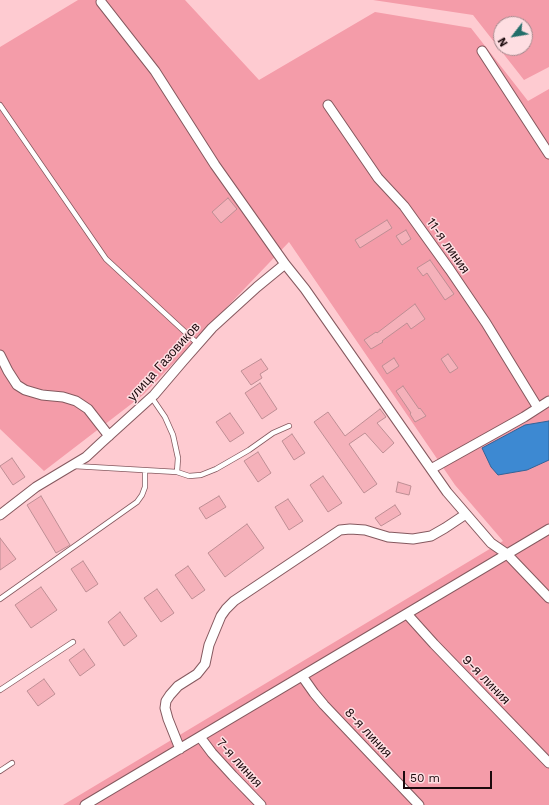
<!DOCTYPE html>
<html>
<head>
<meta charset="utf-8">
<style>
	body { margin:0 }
	#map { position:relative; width:549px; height:805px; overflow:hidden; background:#fecbd1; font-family:"Work Sans",sans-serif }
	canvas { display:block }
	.north { position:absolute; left:493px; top:16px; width:40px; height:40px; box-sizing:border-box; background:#fedee2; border:1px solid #a3898d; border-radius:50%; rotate:239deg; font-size:11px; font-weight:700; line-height:16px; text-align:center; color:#1b0a0d }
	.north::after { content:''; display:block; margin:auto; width:14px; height:18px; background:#236e6a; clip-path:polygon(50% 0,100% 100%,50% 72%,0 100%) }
	.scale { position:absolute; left:403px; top:771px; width:89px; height:18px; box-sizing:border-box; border:2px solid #1b0a0d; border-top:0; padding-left:5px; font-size:12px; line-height:14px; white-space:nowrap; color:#1b0a0d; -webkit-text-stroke:3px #fedee2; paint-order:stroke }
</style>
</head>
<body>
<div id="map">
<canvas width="549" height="805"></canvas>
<div class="north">N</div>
<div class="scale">50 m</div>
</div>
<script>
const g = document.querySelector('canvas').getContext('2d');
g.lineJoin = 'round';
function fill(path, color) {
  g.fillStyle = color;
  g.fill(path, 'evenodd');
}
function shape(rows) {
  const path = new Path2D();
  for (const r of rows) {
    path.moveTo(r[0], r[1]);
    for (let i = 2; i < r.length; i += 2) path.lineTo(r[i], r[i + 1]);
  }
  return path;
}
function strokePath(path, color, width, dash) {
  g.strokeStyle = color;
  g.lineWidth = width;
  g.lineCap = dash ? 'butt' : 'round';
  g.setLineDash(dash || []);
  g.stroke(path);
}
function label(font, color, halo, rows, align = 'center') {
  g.font = font + ' "Work Sans",sans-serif';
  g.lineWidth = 3;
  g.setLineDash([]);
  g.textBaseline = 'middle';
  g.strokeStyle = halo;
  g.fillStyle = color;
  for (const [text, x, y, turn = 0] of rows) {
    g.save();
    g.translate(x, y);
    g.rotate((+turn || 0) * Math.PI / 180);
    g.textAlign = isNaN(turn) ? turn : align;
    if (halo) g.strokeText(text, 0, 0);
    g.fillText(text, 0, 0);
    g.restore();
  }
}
const green = shape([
	[78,0,185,0,259,80,375,12,471,28,528,101,549,89,549,805,63,805,503,541,455,485,289,242,143,395,44,471,0,429,0,47],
	[373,0,549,0,549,67,524,80,473,15],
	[501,24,525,24,525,48,501,48]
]);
const water = shape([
	[549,421,549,460,527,470,498,475,491,467,482,448,525,425,549,421]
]);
const building = shape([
	[228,198,237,209,221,223,212,212,228,198],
	[387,220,392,228,360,248,355,240,387,220],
	[406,230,411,239,402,245,396,236,406,230],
	[430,260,454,294,445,300,427,273,423,276,417,268,430,260],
	[415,304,425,319,411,329,407,323,382,341,383,342,371,349,364,340,376,332,377,333,415,304],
	[448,354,458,368,450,373,441,359,448,354],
	[394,358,399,366,387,374,382,366,394,358],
	[261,359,268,369,260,374,262,378,251,385,241,371,261,359],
	[260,383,277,409,262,419,245,393,260,383],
	[403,386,419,409,420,408,426,416,415,422,410,414,411,413,396,391,403,386],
	[380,409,386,417,377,423,394,443,383,453,365,433,349,444,377,484,364,493,314,422,328,412,345,436,380,409],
	[230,413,244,433,230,442,216,422,230,413],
	[292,434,305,453,294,460,282,441,292,434],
	[258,452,271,473,258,482,244,461,258,452],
	[12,458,25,477,13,485,0,466,12,458],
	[323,476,342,503,328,512,310,485,323,476],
	[398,482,411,486,409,495,396,492,398,482],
	[41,496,70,545,56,553,27,505,41,496],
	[219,496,226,507,206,519,199,508,219,496],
	[288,499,303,521,289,530,275,507,288,499],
	[395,505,401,514,381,526,375,518,395,505],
	[247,524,264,548,225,577,208,553,247,524],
	[0,538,16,559,0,570,0,538],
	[83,561,98,584,86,592,71,569,83,561],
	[188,566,205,590,192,599,175,575,188,566],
	[41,587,57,610,31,628,15,605,41,587],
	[157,589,174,613,161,622,144,598,157,589],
	[120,612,137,636,124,646,108,622,120,612],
	[84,649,95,665,80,676,69,660,84,649],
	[44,679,55,694,38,706,27,691,44,679]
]);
const service = shape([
	[0,105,106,259,198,344],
	[152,398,165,417,173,435,178,458,177,472],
	[74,466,177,472,189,476,201,475,216,469,249,450,273,433,289,426],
	[0,599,137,502,142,495,145,487,145,471],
	[0,690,73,642],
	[0,771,12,763]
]);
const minor = shape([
	[101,2,155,71,215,165,285,264,305,289,447,492,491,543,507,554,549,598],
	[482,51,549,154],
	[328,105,378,178,404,206,450,270,486,323,538,408],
	[0,355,8,371,17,385,25,390,42,395,63,397,76,401,88,409,109,436],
	[431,469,524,417,549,401],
	[0,515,36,487,86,457,101,443,154,395,183,361,212,328,257,287,285,264],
	[407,614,434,644,549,763],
	[302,676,314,693,324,705,419,805],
	[200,737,212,753,233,776,261,805],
	[180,749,168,719,165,708,166,701,170,695,178,686,197,674,205,664,209,645,221,616,226,609,234,601,340,530,350,529,365,530,388,537,413,539,431,536,445,528,466,514],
	[85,805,549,529]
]);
const streetNames = [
	["11-я линия",448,246,55],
	["улица Газовиков",164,362,-48],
	["9-я линия",486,680,46],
	["8-я линия",368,733,47],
	["7-я линия",239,763,48]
];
fill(green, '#f49ca9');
fill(water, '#3d89d2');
strokePath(water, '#336397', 1);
fill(building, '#f5b1ba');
strokePath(building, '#be8e94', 1);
strokePath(service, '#85595f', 6);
strokePath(minor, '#85595f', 11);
strokePath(service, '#fff', 4.5);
strokePath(minor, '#fff', 9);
label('13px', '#1b0a0d', '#fedee2', streetNames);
</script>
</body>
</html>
